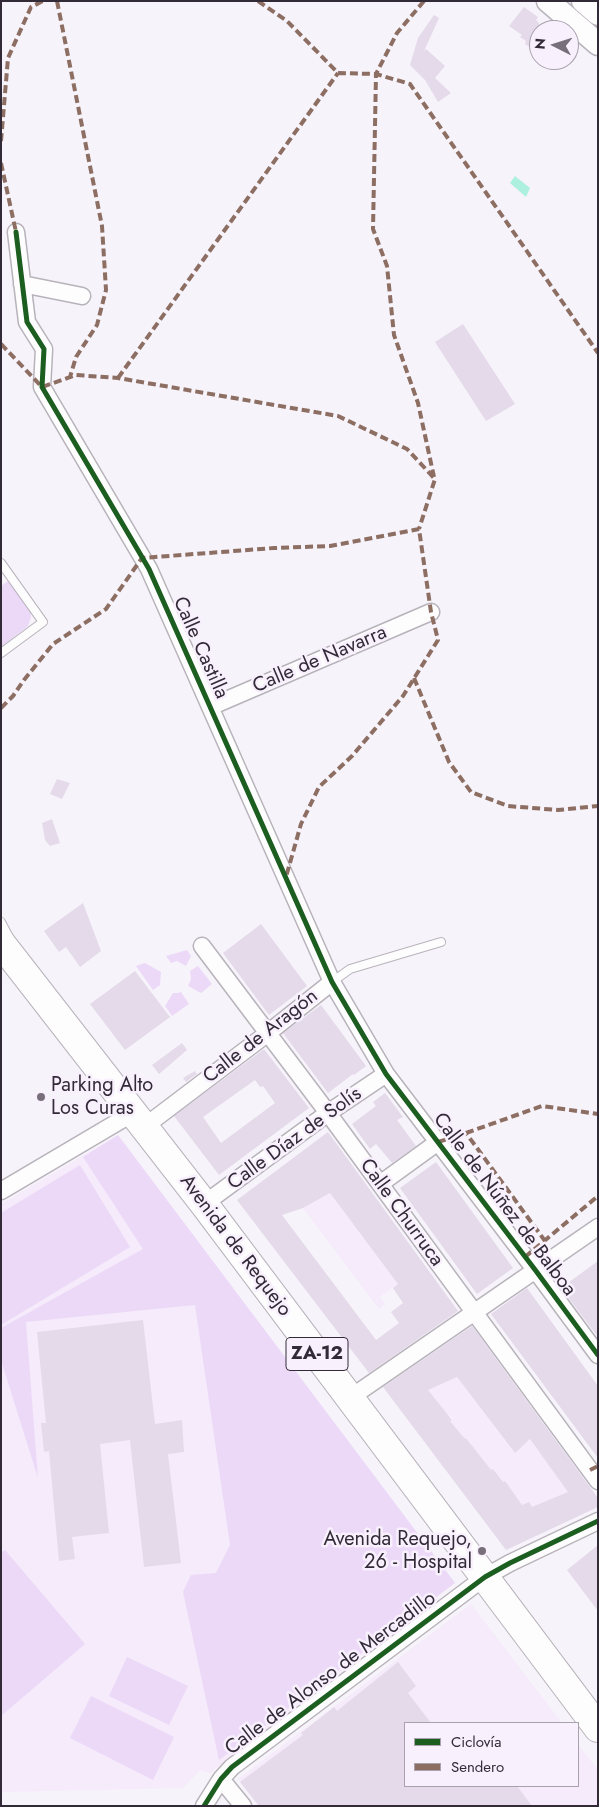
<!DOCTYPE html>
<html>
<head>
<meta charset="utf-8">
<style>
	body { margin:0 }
	#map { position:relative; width:599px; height:1807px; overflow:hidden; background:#f7f3fa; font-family:Jost,sans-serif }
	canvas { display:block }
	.frame { position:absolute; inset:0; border:2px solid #322a36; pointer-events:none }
	.legend { position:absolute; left:404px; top:1722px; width:175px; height:65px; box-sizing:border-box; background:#f8f0fd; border:1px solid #a9a1ad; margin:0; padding:6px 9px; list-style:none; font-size:15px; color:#322a36 }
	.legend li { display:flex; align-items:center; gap:10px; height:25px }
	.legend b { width:25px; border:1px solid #a9a1ad }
	.north { position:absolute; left:529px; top:20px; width:50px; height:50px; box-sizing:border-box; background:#f8f0fd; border:1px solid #a9a1ad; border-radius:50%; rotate:275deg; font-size:14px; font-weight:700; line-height:20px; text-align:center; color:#322a36 }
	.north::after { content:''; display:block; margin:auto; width:18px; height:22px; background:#77707b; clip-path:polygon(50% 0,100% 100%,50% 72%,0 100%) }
</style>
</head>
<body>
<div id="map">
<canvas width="599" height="1807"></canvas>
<div class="frame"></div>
<ul class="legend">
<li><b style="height:6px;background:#1b5e20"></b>Ciclovía</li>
<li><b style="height:6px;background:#8d6e63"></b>Sendero</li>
</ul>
<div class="north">N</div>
</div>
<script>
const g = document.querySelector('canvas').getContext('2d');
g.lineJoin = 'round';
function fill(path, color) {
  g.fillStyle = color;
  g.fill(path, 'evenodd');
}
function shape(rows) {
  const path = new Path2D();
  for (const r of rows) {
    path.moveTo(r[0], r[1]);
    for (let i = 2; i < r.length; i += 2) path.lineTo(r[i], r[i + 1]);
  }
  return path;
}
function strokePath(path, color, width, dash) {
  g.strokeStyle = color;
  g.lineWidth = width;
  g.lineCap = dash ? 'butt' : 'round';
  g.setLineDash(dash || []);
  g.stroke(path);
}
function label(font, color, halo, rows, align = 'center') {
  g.font = font + ' Jost,sans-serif';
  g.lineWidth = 5;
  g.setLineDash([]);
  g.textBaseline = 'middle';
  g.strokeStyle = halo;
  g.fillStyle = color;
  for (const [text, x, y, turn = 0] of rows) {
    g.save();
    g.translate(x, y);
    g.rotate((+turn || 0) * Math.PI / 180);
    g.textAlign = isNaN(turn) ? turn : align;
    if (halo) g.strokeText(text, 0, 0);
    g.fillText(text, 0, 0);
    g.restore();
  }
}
const built = shape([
	[118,1135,455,1583,210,1773,200,1770,183,1788,1,1792,1,1204],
	[330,1193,337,1202,345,1196,351,1204,343,1211,353,1224,367,1226,359,1232,364,1239,366,1239,399,1283,380,1297,385,1304,379,1309,303,1208],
	[457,1377,514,1452,532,1438,535,1447,547,1462,577,1497,536,1515,529,1502,522,1505,493,1469,489,1472,469,1446,471,1443,467,1438,464,1440,450,1421,453,1419,449,1414,446,1415,437,1404,438,1402,427,1390],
	[471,1604,562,1723,405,1723,405,1786,578,1786,578,1744,598,1770,598,1806,258,1806,238,1779]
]);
const green = shape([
	[9,580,31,610,31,617,28,626,1,647,1,586],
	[187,950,191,956,186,966,177,961,171,963,166,956],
	[145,963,161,972,160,985,153,990,136,966],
	[198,966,212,984,201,993,188,986,191,979,190,971],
	[181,992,189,1004,172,1016,165,1006,173,993,178,993],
	[118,1135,455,1583,219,1760,183,1592,191,1575,216,1573,230,1545,195,1305,26,1322,38,1478,1,1360,1,1328,143,1249,83,1157],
	[80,1165,130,1247,1,1325,1,1213],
	[5,1550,85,1644,1,1716,1,1553],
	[127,1657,188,1686,169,1725,109,1696],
	[91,1696,174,1737,153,1780,70,1738]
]);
const water = shape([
	[515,176,530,188,526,197,510,183]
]);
const building = shape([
	[524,7,538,17,536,20,539,23,539,53,525,44,526,41,520,37,522,35,509,26],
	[434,15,439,18,424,51,426,49,445,66,435,78,451,93,438,102,425,80,410,65,418,38],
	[463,324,515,404,486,421,435,342],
	[57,779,70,783,62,799,50,794],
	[52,819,60,843,50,846,45,840,42,823],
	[83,903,101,951,80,967,66,947,59,952,44,931],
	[261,924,307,986,269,1015,223,953],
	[135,971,170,1017,125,1050,90,1004],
	[321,1005,366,1066,354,1075,353,1074,328,1093,283,1033],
	[182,1043,187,1050,159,1074,152,1065],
	[264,1049,309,1108,219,1175,174,1116],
	[255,1080,260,1087,263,1086,275,1103,221,1143,203,1117],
	[195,1071,197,1074,186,1082,183,1078],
	[385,1093,403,1117,397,1120,416,1146,392,1163,376,1144,370,1149,352,1124,376,1106,373,1102],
	[328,1132,458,1311,369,1373,237,1200],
	[330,1193,398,1284,393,1288,403,1303,391,1312,399,1323,376,1340,282,1215,303,1208],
	[436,1162,513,1268,477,1294,400,1188],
	[598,1261,598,1337,561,1288],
	[527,1288,598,1386,598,1458,491,1314],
	[143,1320,155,1424,182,1420,184,1452,168,1454,181,1563,144,1567,130,1440,100,1444,109,1533,72,1537,75,1559,59,1561,49,1451,44,1452,41,1423,46,1423,37,1332],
	[472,1326,598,1498,598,1507,506,1550,383,1387],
	[457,1377,515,1453,530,1439,568,1492,532,1507,529,1502,522,1505,505,1481,503,1482,493,1469,491,1470,466,1438,465,1439,450,1421,452,1420,428,1390],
	[598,1545,598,1611,567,1570],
	[398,1662,416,1686,408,1693,431,1723,405,1723,405,1786,517,1786,532,1806,259,1806,240,1782,303,1735,301,1733,334,1707,337,1711]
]);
const lane = shape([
	[1,563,43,622,1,653],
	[1,922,10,939],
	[332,982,350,969,441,942]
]);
const street = shape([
	[16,232,27,322,44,349,42,387,149,569,332,982,386,1074,536,1271,598,1355],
	[22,284,82,296],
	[210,707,431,612],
	[202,946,328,1113,598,1481],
	[144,1127,268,1033,332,982],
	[380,1184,438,1142],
	[1,1191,133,1113],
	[204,1204,328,1113,386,1074],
	[350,1398,598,1227],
	[221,1779,243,1806],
	[204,1806,221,1779,232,1767,485,1577,510,1563,598,1521]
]);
const secondary = shape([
	[548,1,598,44],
	[583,1,598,14]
]);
const highway = shape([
	[1,943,204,1204,598,1728]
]);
const quiet = shape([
	[57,1,102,226,106,290,97,325,76,357,70,377],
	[258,1,287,21,338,73,376,74,410,84,598,353],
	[424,1,397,33,376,74,373,229,387,266,394,335,418,403,434,477],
	[1,141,8,58,31,7,43,1],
	[1,163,16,232],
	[1,344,42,387,76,375,118,378,338,416,407,449,435,479,419,529],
	[118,378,338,73],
	[414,678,449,762,471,792,508,806,558,810,598,806],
	[1,708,13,696,24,680,53,644,106,609,142,558,274,548,330,546,419,529,431,612,438,640,403,696,352,756,319,787,301,824,286,877],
	[466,1133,542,1106,598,1114],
	[438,1142,466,1133,545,1241],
	[525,1257,598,1196],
	[590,1470,598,1466]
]);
const cycleway = shape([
	[16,232,27,322,44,349,42,387,149,569,332,982,386,1074,536,1271,598,1355],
	[204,1806,221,1779,232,1767,485,1577,510,1563,598,1521]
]);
const markers = [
	[41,1097,5,"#77707b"],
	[482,1551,5,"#77707b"]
];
const shields = [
	[317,1354,62]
];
const shieldNames = [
	["ZA-12",317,1354]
];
const streetNames = [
	["Calle Castilla",200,648,66],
	["Calle de Navarra",320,660,-23],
	["Calle de Aragón",261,1037,-38],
	["Calle Díaz de Solís",295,1139,-36],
	["Calle de Núñez de Balboa",504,1205,53],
	["Calle Churruca",401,1213,54],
	["Avenida de Requejo",235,1246,53],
	["Calle de Alonso de Mercadillo",331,1674,-37]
];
const poiNames = [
	["Parking Alto",51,1086],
	["Los Curas",51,1109],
	["Avenida Requejo,",472,1540,"right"],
	["26 - Hospital",472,1563,"right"]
];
fill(built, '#f5ebfb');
fill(green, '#ecd9f8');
fill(water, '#aef0df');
fill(building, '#e4daea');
strokePath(lane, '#b8b3bb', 10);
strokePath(street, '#b8b3bb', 19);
strokePath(secondary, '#b8b3bb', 25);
strokePath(highway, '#b8b3bb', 30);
strokePath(lane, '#fefdfe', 8);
strokePath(street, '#fefdfe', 16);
strokePath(secondary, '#fefdfe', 22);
strokePath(highway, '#fefdfe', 28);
strokePath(quiet, '#8d6e63', 4, [8, 4]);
strokePath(cycleway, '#1b5e20', 5);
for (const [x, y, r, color] of markers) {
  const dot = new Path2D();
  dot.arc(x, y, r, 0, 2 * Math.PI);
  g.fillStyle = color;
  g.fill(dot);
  strokePath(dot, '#f8f0fd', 2);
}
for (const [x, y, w] of shields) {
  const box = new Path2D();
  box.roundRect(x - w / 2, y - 16.5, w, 33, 4);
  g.fillStyle = '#f8f0fd';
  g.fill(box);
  strokePath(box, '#322a36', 1);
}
label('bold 19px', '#322a36', null, shieldNames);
label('20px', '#322a36', '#f8f0fd', streetNames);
label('20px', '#322a36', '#f8f0fd', poiNames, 'left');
</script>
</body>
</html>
